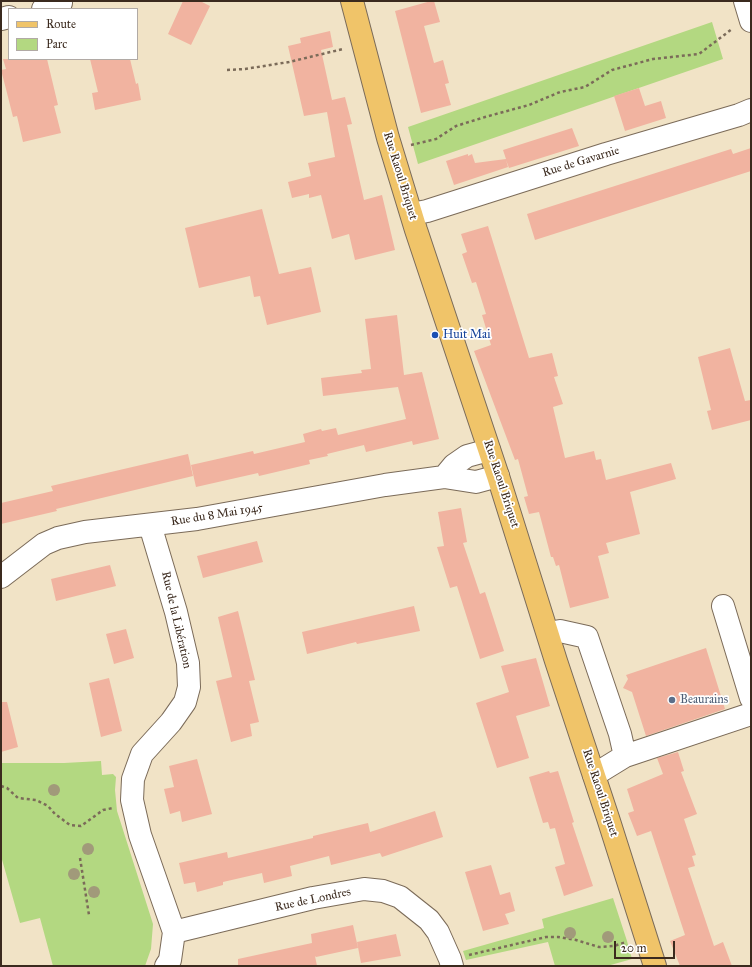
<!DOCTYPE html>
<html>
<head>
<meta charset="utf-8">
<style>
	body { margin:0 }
	#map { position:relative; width:752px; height:967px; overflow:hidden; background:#f1e3c6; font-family:"IM FELL Great Primer",serif }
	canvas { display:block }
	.frame { position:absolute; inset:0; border:2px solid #3b2a1e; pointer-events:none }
	.legend { position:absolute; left:8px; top:8px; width:130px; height:52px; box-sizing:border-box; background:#fff; border:1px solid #b1aaa5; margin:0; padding:5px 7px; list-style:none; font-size:12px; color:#3b2a1e }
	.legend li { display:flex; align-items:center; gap:8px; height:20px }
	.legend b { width:20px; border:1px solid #b1aaa5 }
	.scale { position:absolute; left:614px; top:941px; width:61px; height:18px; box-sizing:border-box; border:2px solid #3b2a1e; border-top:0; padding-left:5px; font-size:12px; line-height:14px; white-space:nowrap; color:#3b2a1e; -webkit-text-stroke:3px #fff; paint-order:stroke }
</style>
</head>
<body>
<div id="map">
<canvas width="752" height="967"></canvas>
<div class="frame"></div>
<ul class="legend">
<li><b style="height:5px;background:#f0c469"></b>Route</li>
<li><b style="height:11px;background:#b3d881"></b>Parc</li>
</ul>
<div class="scale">20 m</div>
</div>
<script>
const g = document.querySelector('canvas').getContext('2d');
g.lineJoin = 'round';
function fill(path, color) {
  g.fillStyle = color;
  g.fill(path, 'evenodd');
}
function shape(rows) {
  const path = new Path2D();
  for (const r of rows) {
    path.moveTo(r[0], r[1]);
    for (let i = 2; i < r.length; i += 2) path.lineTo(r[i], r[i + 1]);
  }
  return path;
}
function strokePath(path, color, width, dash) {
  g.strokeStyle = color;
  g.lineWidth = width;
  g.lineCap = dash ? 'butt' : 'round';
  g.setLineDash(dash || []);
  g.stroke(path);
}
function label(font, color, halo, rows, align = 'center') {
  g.font = font + ' "IM FELL Great Primer",serif';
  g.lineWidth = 3.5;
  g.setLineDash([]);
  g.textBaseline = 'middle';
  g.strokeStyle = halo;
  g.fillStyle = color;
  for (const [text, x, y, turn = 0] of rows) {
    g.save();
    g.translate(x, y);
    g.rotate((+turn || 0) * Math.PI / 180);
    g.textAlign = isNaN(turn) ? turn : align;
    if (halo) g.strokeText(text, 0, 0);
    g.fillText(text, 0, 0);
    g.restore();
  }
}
const green = shape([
	[712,22,723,59,418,164,408,127],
	[101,761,102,775,113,774,116,777,115,790,117,811,153,924,151,949,145,966,53,966,40,918,20,923,1,856,1,763,64,763],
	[613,898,627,941,632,959,607,966,555,966,548,942,466,960,463,951,544,928,542,919]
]);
const building = shape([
	[183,1,200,1,210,6,191,45,168,34],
	[431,1,434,1,440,22,424,26,434,63,443,60,449,83,445,84,451,105,421,113,395,11],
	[330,31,333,47,321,50,332,100,345,97,352,124,347,125,364,200,382,195,395,250,355,260,349,234,332,239,321,195,309,198,309,194,292,198,288,182,311,176,308,163,335,157,327,112,304,116,288,46,301,43,300,38],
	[3,59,47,59,58,105,54,106,61,133,23,142,17,116,13,117,6,89,1,70,6,69],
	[90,59,130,59,136,84,138,83,141,100,95,110,92,93,98,92],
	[639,88,645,106,661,101,666,118,625,131,614,96],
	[572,128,579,146,509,168,506,160,508,167,454,185,446,161,468,154,468,156,472,154,475,163,506,159,503,150],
	[751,148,751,171,535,240,527,214,731,149,733,154],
	[262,209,279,274,311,267,321,312,267,325,260,296,254,297,250,276,199,288,185,228],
	[488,226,529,358,552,353,558,376,554,377,563,404,553,407,565,458,594,451,596,460,601,459,606,480,671,463,676,479,630,492,640,534,606,543,609,553,598,556,609,598,570,608,559,565,556,566,553,557,551,557,539,512,529,514,524,497,528,496,518,459,515,460,474,351,491,345,482,315,486,314,476,282,472,283,462,254,467,252,461,234],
	[397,315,404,375,422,372,439,439,413,445,412,441,366,452,364,445,327,454,328,456,309,460,310,464,259,476,258,473,196,487,191,465,253,451,254,454,305,442,303,434,321,429,322,431,336,428,338,435,406,419,398,387,323,396,321,378,362,373,361,370,371,369,365,319],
	[730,348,745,401,751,400,751,420,712,430,707,411,711,410,698,357],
	[188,454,193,476,56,509,57,511,1,524,1,503,53,491,51,486],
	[461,508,467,542,463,543,480,594,485,592,504,651,480,659,457,586,450,588,437,547,444,546,438,512],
	[257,541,263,562,203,578,197,556],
	[110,565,116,586,56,601,51,579],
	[414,606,420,631,357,644,356,642,307,654,302,632],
	[238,611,255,680,249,681,259,722,250,724,252,736,231,742,216,681,232,677,218,617],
	[126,629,134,658,114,664,106,634],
	[706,648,725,709,646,736,632,692,623,688,628,679,626,675],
	[536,658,550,706,516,716,529,758,497,768,476,703,509,692,501,666],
	[109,678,122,731,101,737,89,683],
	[1,702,7,702,18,747,1,752],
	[678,752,684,771,681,772,697,814,684,819,696,855,692,856,695,866,688,868,714,946,723,942,732,966,680,966,670,941,685,935,651,831,637,836,628,813,634,811,627,789,663,774,657,758],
	[197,759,212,814,182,822,180,811,170,814,164,789,174,787,169,766],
	[549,771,550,773,558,771,574,822,572,823,593,886,564,896,555,867,565,864,555,828,550,829,548,822,543,823,529,777],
	[435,811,443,837,382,857,380,853,331,865,329,856,290,866,292,876,264,883,262,873,223,882,223,885,197,892,195,882,184,884,179,863,227,852,228,858,313,838,313,836,368,823,370,832],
	[491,865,500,895,510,892,515,911,505,914,509,924,483,931,465,872],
	[353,925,358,948,316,957,315,956,317,966,238,966,238,959,312,943,311,934],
	[396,934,401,956,361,963,357,942]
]);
const path = shape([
	[227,70,245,69,289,62,343,49],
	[411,145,436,139,456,126,485,117,529,105,560,92,585,87,612,70,653,59,699,54,732,29],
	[1,786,7,788,18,798,36,800,48,806,55,814,70,825,81,826,103,810,113,808],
	[80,858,89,915],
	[469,955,546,937,558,937,576,940,599,947,614,946,626,942]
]);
const minor = shape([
	[745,1,751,21],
	[43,9,61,3],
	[1,19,9,17],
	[412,214,427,211,606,154,739,115,751,110],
	[444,477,454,465,467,456,489,450],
	[150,525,176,612,188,663,189,687,185,702,171,722,142,754,133,779,132,800,140,835,174,932,170,960,166,966],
	[1,577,44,544,58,538,85,532,197,519,385,485,444,477,476,482,498,476],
	[723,606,751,698],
	[548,633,560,631,587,637,620,734,625,756,594,775],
	[625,756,751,714],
	[174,932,313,898,364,889,383,891,400,897,429,920,438,932,450,959,452,966]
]);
const major = shape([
	[352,1,388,138,416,230,498,476,556,661,608,818,655,966]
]);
const trees = [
	[54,790],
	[88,849],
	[74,874],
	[94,892],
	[570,933],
	[608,937]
];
const markers = [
	[435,335,4,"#1a4fb4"],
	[672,700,4,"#5c6f8a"]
];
const streetNames = [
	["Rue de Gavarnie",581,162,-17],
	["Rue Raoul Briquet",400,176,73],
	["Rue Raoul Briquet",501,484,72],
	["Rue du 8 Mai 1945",217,515,-9],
	["Rue de la Libération",176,620,77],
	["Rue Raoul Briquet",600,793,72],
	["Rue de Londres",313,900,-12]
];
const transitNames = [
	["Huit Mai",443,335]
];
const serviceNames = [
	["Beaurains",680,700]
];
fill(green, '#b3d881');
fill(building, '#f1b3a0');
strokePath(minor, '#7b6b59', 24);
strokePath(major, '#7b6b59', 24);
strokePath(path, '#7b6b59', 2.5, [3, 3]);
strokePath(minor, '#fff', 22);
strokePath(major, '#f0c469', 22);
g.fillStyle = '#a19a7a';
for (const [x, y] of trees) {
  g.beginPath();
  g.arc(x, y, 6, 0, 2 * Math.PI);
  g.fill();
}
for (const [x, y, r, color] of markers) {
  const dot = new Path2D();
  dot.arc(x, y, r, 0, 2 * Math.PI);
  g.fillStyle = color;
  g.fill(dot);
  strokePath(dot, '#fff', 1.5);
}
label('12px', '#3b2a1e', '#fff', streetNames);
label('12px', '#164399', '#fff', transitNames, 'left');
label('12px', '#4e5e75', '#fff', serviceNames, 'left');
</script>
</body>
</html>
